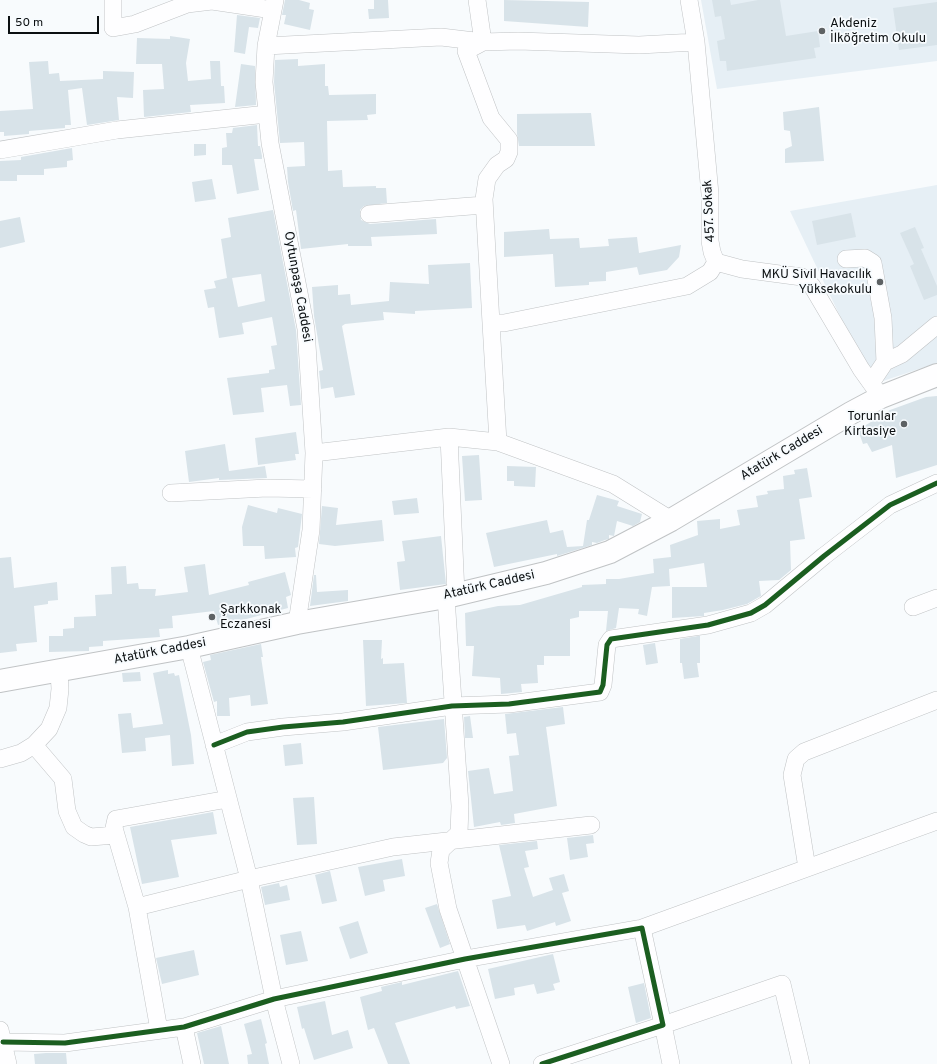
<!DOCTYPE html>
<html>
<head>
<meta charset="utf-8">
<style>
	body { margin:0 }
	#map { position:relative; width:937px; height:1064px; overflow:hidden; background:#f8fbfd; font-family:Overpass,sans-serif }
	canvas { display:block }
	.scale { position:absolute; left:8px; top:16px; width:91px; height:18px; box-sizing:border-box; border:2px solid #0b0f11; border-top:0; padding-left:5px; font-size:12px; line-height:14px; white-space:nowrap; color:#0b0f11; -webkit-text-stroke:3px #f7fbfe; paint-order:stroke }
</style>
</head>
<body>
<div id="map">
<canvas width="937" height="1064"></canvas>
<div class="scale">50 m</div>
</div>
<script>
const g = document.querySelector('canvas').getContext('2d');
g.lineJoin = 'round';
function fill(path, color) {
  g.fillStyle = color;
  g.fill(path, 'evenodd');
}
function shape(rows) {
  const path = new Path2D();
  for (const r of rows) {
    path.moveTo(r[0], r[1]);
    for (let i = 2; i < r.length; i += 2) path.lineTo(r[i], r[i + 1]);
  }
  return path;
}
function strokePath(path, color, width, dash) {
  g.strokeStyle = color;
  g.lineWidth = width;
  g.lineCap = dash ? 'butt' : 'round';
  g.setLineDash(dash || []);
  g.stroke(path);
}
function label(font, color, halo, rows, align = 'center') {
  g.font = font + ' Overpass,sans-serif';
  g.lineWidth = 3.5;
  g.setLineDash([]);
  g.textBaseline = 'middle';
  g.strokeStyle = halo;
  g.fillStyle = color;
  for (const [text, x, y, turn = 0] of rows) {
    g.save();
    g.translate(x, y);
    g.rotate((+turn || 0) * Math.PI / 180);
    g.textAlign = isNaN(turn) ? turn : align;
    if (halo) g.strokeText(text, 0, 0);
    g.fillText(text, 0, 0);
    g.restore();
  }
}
const built = shape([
	[701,0,937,0,937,61,717,89],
	[937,185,937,363,883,381,858,354,790,211]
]);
const building = shape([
	[285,0,299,0,310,3,309,9,314,10,310,30,284,24,286,15,282,15],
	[374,0,388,0,389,18,369,19,368,9,374,9],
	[504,0,589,2,588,27,504,21],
	[712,0,730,0,731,5,758,0,780,0,786,36,818,31,820,47,814,48,816,58,727,71,726,61,720,61,717,41,725,39,721,16,715,17],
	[937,2,937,45,899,50,893,8],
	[237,15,260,18,258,28,249,27,245,54,234,52],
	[170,36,190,39,186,63,188,81,211,79,210,61,220,61,221,86,224,86,225,103,190,105,191,112,144,117,143,90,164,89,162,64,136,64,137,38,170,39],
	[298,59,298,66,325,64,325,86,328,86,329,95,376,94,376,114,367,115,368,120,327,121,328,171,342,170,343,187,376,186,376,188,386,188,387,203,364,206,360,210,361,220,370,224,436,219,437,234,371,237,372,246,348,246,348,244,301,249,296,210,293,211,288,182,287,167,305,166,304,142,280,143,274,82,275,60],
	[48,61,49,74,59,73,60,81,103,79,103,71,134,72,133,98,117,97,119,120,87,125,82,88,68,90,71,125,65,125,65,128,29,131,29,134,4,136,4,132,0,132,0,111,33,109,29,62],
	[241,64,255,66,256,105,235,107],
	[819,107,824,161,785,163,785,149,792,146,790,131,784,130,783,112],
	[591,113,595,146,519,146,517,134,517,114],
	[257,125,258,146,260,146,262,156,262,159,254,159,259,190,237,194,232,165,222,165,222,148,227,147,226,133,232,133,233,128],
	[194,144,206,144,206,155,194,156],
	[72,148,73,160,67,161,67,167,44,169,44,175,17,175,17,181,0,181,0,161,21,160,21,157],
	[212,179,216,199,195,202,192,182],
	[273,210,296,330,301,405,290,406,287,385,261,388,264,412,233,415,227,378,269,373,269,370,275,369,271,346,277,345,272,317,242,323,244,334,219,338,214,307,208,308,204,290,216,288,214,281,227,278,221,239,231,237,228,218],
	[261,274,265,301,238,307,232,278],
	[851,213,856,237,817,245,812,221],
	[20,217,25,242,0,248,0,221],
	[915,227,924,248,921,249,937,286,937,295,924,300,910,266,914,264,900,233],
	[549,229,550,239,579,238,580,248,609,246,608,239,637,237,639,253,681,245,679,257,667,270,639,275,637,267,606,272,606,281,589,282,589,285,555,287,553,254,504,257,504,232],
	[470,263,472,308,415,311,415,314,383,312,384,320,345,324,342,326,355,395,335,398,333,387,321,389,319,371,323,370,314,316,312,287,338,285,338,295,350,294,351,305,389,301,390,282,429,284,428,265],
	[937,396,937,465,896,478,892,445,872,452,867,443,863,444,858,430,890,410,926,397],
	[296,432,299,454,295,454,296,460,258,465,255,438],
	[225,444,229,471,265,466,267,478,219,480,219,478,189,482,185,451],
	[479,455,482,500,465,501,462,456],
	[507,466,536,467,535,487,514,486,514,481,507,481],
	[807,468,812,497,799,499,805,539,790,541,791,570,779,580,759,581,761,596,759,597,747,604,723,610,704,613,704,616,672,618,672,587,707,587,704,563,669,569,670,586,652,587,647,616,638,614,639,609,619,608,616,628,606,631,608,611,579,611,579,617,570,619,570,656,544,656,544,665,537,665,538,683,521,684,522,692,501,694,500,678,472,676,474,646,466,646,465,613,498,606,520,605,582,587,582,585,606,584,606,579,619,579,654,573,653,559,671,557,670,545,698,535,697,521,720,519,720,529,740,525,737,510,758,507,756,496,768,494,767,491,784,489,783,476,795,474,794,470],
	[597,495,619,501,617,506,642,514,640,522,633,526,617,521,614,536,609,535,609,539,605,540,597,543,592,542,592,545,557,556,557,554,494,567,486,533,547,520,550,533,563,530,567,547,583,546,587,520,589,520],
	[417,498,419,513,394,515,392,501],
	[248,505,277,513,278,508,302,514,298,547,295,548,296,557,265,559,264,546,243,546,242,527],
	[322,506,338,508,336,525,382,520,384,541,335,546,319,544],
	[441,536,446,584,400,590,397,562,405,561,402,541],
	[11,557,14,588,57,582,58,600,48,601,48,604,34,606,37,642,16,644,17,651,0,653,0,558],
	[205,564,209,595,249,585,248,582,285,572,291,595,286,597,288,608,235,622,235,621,218,625,214,611,172,616,173,628,159,629,160,637,103,641,103,646,89,647,89,651,49,652,49,636,63,636,63,629,74,628,74,617,96,616,95,595,112,594,111,567,126,566,127,584,138,583,139,589,156,589,155,596,188,592,184,567],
	[314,575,316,575,317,592,348,590,348,601,310,606],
	[698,636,700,636,700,663,697,663,699,677,684,679,682,663,680,663,680,639],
	[363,640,382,640,381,659,383,658,383,664,404,663,407,703,366,706],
	[655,643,658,663,646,665,643,645],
	[261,644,263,657,261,657,268,704,251,706,250,695,229,698,230,716,217,716,217,701,214,702,203,662,211,660,210,655],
	[168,670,168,674,174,673,175,676,179,675,191,735,194,764,172,766,170,735,145,738,146,751,122,753,118,714,131,713,133,728,163,724,153,673],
	[140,672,141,681,123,682,122,673],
	[563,707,565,724,546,727,557,806,514,814,515,823,501,825,500,822,474,827,468,771,489,768,494,794,513,791,509,756,519,755,516,733,507,734,505,714],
	[470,716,473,738,465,738,464,717],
	[444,719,447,758,443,763,383,770,378,727],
	[301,743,303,764,285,766,283,745],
	[314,797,317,844,297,845,293,798],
	[213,812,217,834,171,840,179,877,142,884,130,827],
	[593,835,594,843,586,844,588,857,570,860,567,838],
	[537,841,538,849,525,851,529,867,524,868,533,897,553,890,549,878,564,874,569,891,562,893,571,921,556,926,555,922,527,931,525,925,497,929,492,900,511,896,499,845],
	[402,859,405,876,383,880,385,891,365,896,358,867],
	[330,871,337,901,322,904,315,875],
	[279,883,280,887,287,885,290,900,265,905,261,887],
	[437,904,450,944,440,948,425,908],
	[358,921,368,953,350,959,339,927],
	[301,931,308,961,286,965,280,935],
	[194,950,199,975,162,984,156,958],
	[553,954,560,982,553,984,555,990,537,994,534,984,514,988,515,995,495,999,488,969],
	[458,971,470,1006,456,1009,455,1006,395,1023,410,1064,388,1064,374,1028,368,1030,360,997,382,991,381,987,402,982,402,985],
	[644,983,651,1018,636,1023,628,987],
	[325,1001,332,1035,348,1030,353,1048,314,1060,304,1028,302,1029,297,1007],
	[261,1019,267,1043,265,1044,269,1064,248,1064,247,1055,252,1054,244,1024],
	[221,1026,229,1064,204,1064,197,1033],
	[46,1053,66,1053,67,1064,35,1064,34,1054]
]);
const minor = shape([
	[113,0,113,28,135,24,187,4,212,1,273,10],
	[275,0,266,46,264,82,270,143,306,329,314,453,311,530,297,623],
	[477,0,483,42,466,51,491,118,509,140,509,152,506,159,497,165,487,179,484,199,491,323],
	[689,0,696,42,710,194,710,241,712,252,716,262,742,269,802,277,812,286,861,369,881,397],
	[266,46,441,37,483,42,518,41,639,45,696,42],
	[0,150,117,130,267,114],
	[369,214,484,205],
	[846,259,865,258,873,263,883,318,885,362,871,383],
	[885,362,902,354,937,325],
	[449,437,456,594],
	[498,442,491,323,504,323,687,286,710,272,716,262],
	[314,453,449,437,498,442,613,484,671,520],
	[171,493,267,488,313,489],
	[446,597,460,806,459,833,441,850,439,863,448,909,501,1064],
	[913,607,937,598],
	[189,647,249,879,274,999,291,1064],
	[34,745,63,779,67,811,74,827,84,834,91,837,115,835],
	[214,745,247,732,283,727,343,722,452,706,509,704,600,692,603,685,607,645,611,639,708,625,751,613,765,605,824,556,890,505,937,483],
	[0,759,21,753,34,745,49,729,58,708,60,689,59,671],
	[807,868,792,775,796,759,804,752,937,700],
	[137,907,249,879,393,847,591,825],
	[642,928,937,821],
	[184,1027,192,1064],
	[0,1030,8,1064],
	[159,1030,137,907,114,828,116,819,228,799],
	[3,1042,65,1043,184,1027,274,999,465,959,642,928,663,1025,542,1064],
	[671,1064,663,1025,782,984,801,1064]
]);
const major = shape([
	[0,681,189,647,297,623,446,597,546,573,610,552,671,520,851,413,881,397,937,375]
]);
const cycleway = shape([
	[214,745,247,732,283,727,343,722,452,706,509,704,600,692,603,685,607,645,611,639,708,625,751,613,765,605,824,556,890,505,937,483],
	[3,1042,65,1043,184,1027,274,999,465,959,642,928,663,1025,542,1064]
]);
const markers = [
	[822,31,4,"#5e6264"],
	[880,282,4,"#5e6264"],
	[904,424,4,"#5e6264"],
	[212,617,4,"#5e6264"]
];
const poiNames = [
	["Akdeniz",830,24],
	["İlköğretim Okulu",830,39],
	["MKÜ Sivil Havacılık",872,275,"right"],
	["Yüksekokulu",872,290,"right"],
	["Torunlar",896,417,"right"],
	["Kirtasiye",896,432,"right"],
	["Şarkkonak",220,610],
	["Eczanesi",220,625]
];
const streetNames = [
	["457. Sokak",710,211,-93],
	["Oytunpaşa Caddesi",297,287,80],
	["Atatürk Caddesi",782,454,-31],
	["Atatürk Caddesi",489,586,-13],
	["Atatürk Caddesi",160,652,-11]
];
fill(built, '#e6eff5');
fill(building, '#d8e3e9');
strokePath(minor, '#c0c3c5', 18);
strokePath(major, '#c0c3c5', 24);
strokePath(minor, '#fefeff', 17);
strokePath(major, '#fefeff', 22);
strokePath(cycleway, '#1b5e20', 5);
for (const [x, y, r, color] of markers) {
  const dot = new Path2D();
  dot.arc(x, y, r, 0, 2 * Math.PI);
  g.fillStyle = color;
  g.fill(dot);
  strokePath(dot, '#f7fbfe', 1.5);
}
label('13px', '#0b0f11', '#f7fbfe', poiNames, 'left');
label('13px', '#0b0f11', '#f7fbfe', streetNames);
</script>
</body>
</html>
